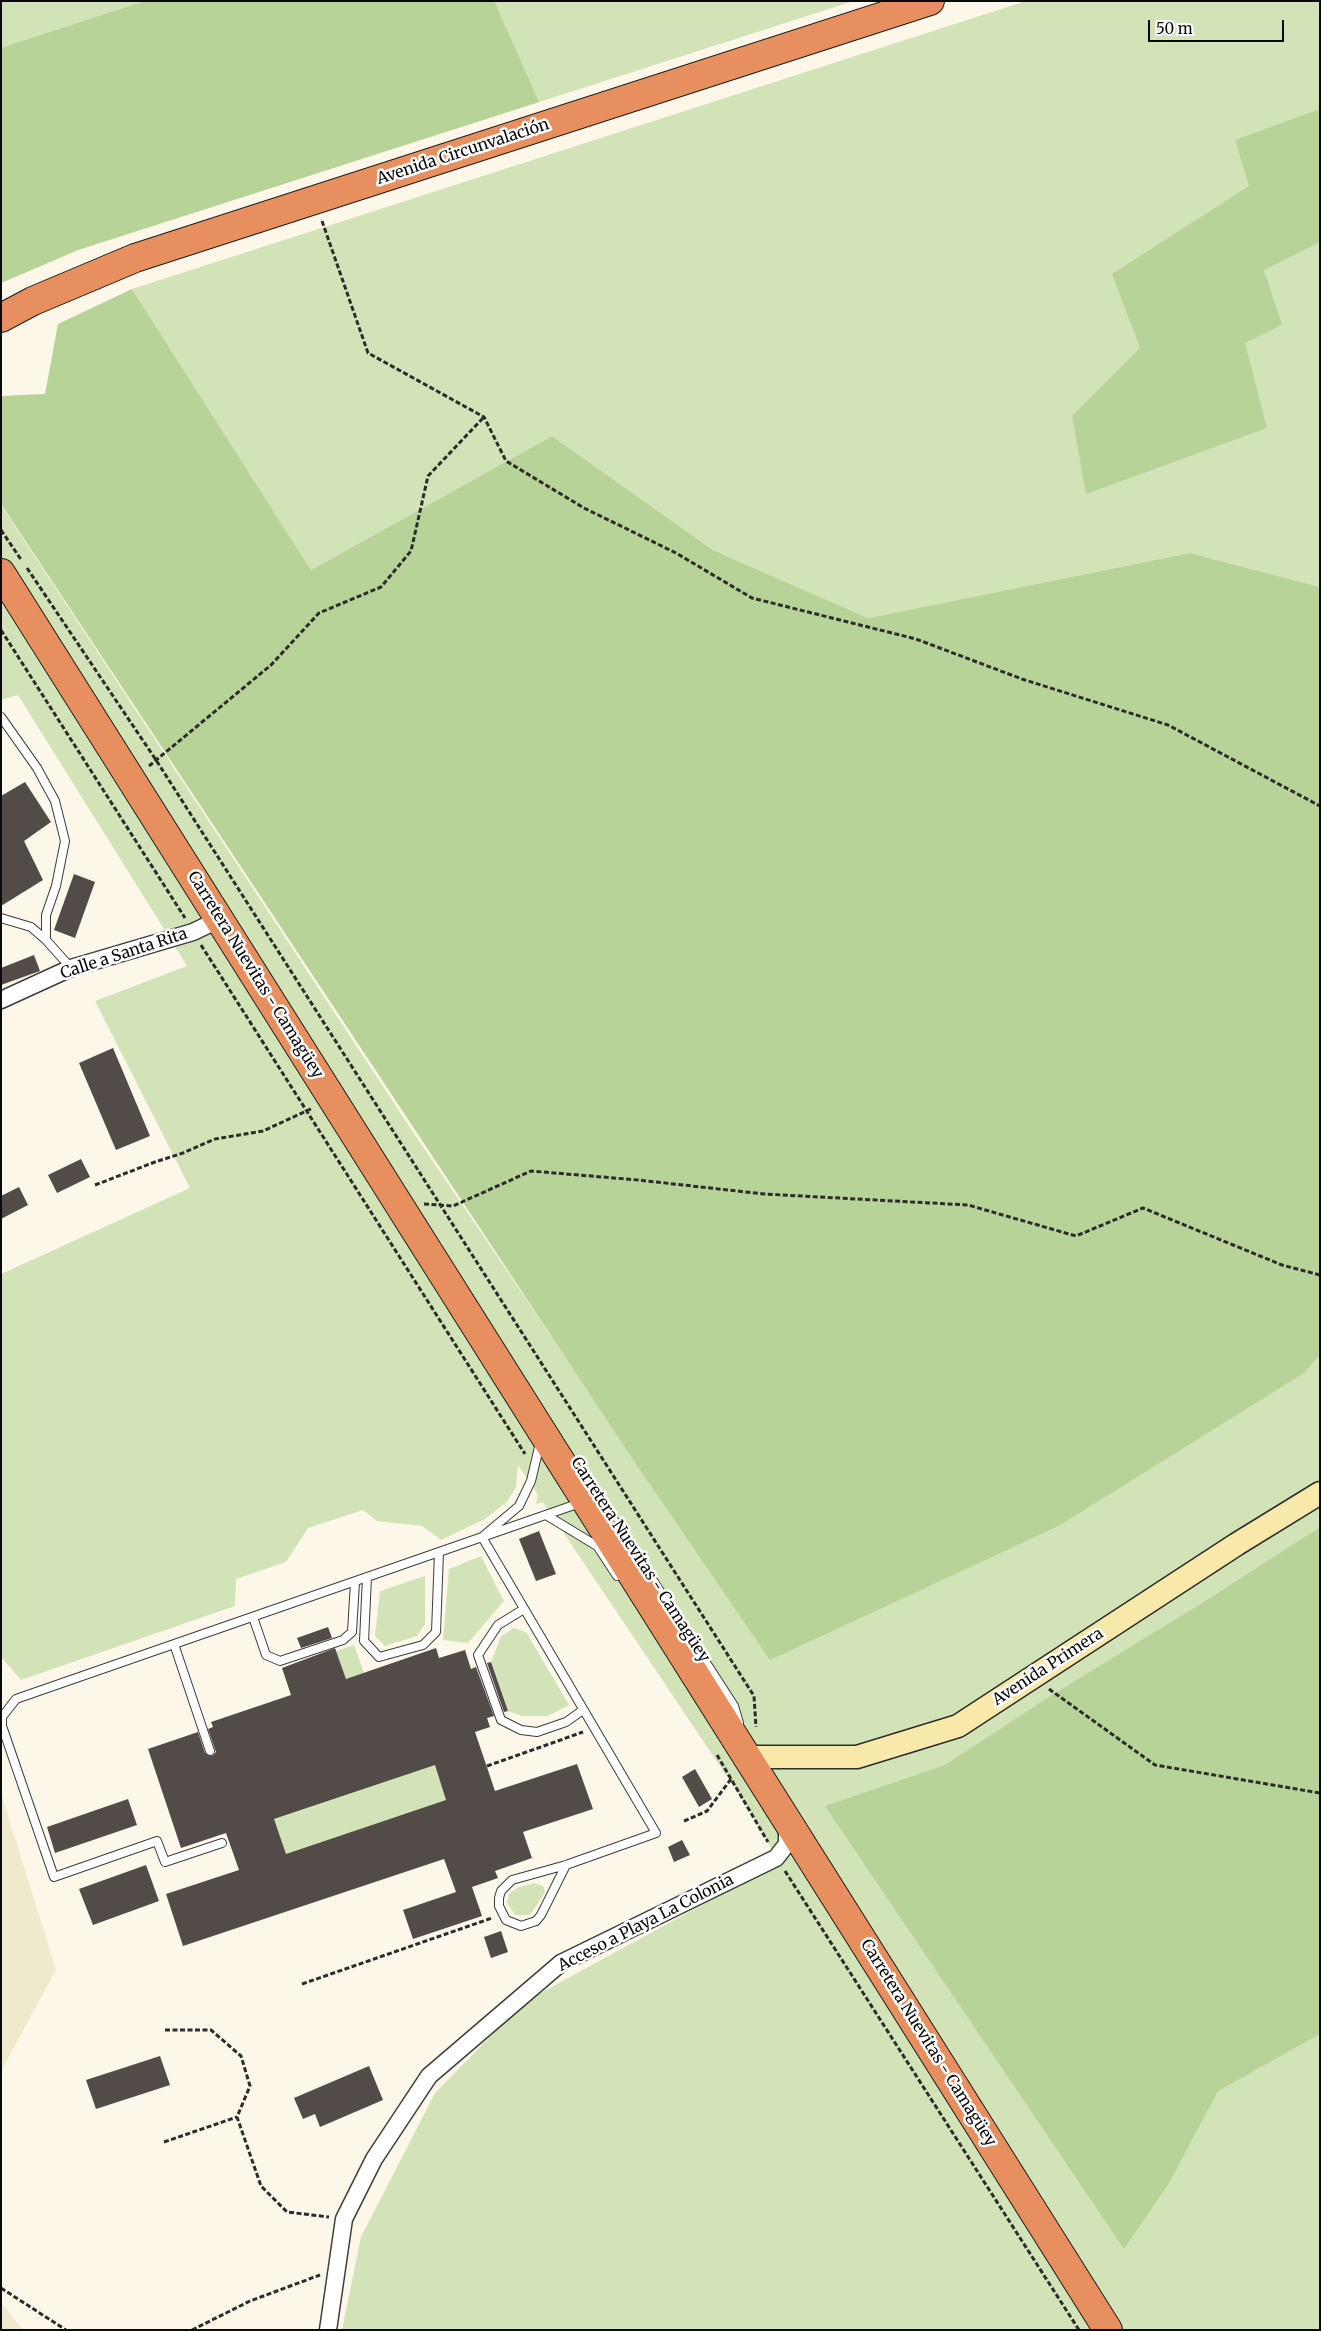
<!DOCTYPE html>
<html>
<head>
<meta charset="utf-8">
<style>
	body { margin:0 }
	#map { position:relative; width:1321px; height:2331px; overflow:hidden; background:#fdf7ea; font-family:Merriweather,serif }
	canvas { display:block }
	.frame { position:absolute; inset:0; border:2px solid #0a0a0a; pointer-events:none }
	.scale { position:absolute; left:1148px; top:20px; width:136px; height:22px; box-sizing:border-box; border:2px solid #0a0a0a; border-top:0; padding-left:6px; font-size:15px; line-height:18px; white-space:nowrap; color:#0a0a0a; -webkit-text-stroke:4px #fff; paint-order:stroke }
</style>
</head>
<body>
<div id="map">
<canvas width="1321" height="2331"></canvas>
<div class="frame"></div>
<div class="scale">50 m</div>
</div>
<script>
const g = document.querySelector('canvas').getContext('2d');
g.lineJoin = 'round';
function fill(path, color) {
  g.fillStyle = color;
  g.fill(path, 'evenodd');
}
function shape(rows) {
  const path = new Path2D();
  for (const r of rows) {
    path.moveTo(r[0], r[1]);
    for (let i = 2; i < r.length; i += 2) path.lineTo(r[i], r[i + 1]);
  }
  return path;
}
function strokePath(path, color, width, dash) {
  g.strokeStyle = color;
  g.lineWidth = width;
  g.lineCap = dash ? 'butt' : 'round';
  g.setLineDash(dash || []);
  g.stroke(path);
}
function label(font, color, halo, rows, align = 'center') {
  g.font = font + ' Merriweather,serif';
  g.lineWidth = 5;
  g.setLineDash([]);
  g.textBaseline = 'middle';
  g.strokeStyle = halo;
  g.fillStyle = color;
  for (const [text, x, y, turn = 0] of rows) {
    g.save();
    g.translate(x, y);
    g.rotate((+turn || 0) * Math.PI / 180);
    g.textAlign = isNaN(turn) ? turn : align;
    if (halo) g.strokeText(text, 0, 0);
    g.fillText(text, 0, 0);
    g.restore();
  }
}
const farmland = shape([
	[1,1793,56,1970,1,2071],
	[1,2302,23,2330,1,2330]
]);
const green = shape([
	[1,1,854,1,78,250,1,283],
	[1026,1,1320,1,1320,587,1190,553,868,618,713,550,552,436,311,570,132,289],
	[1,505,413,1132,770,1659,1059,1526,1303,1373,1320,1355,1320,1527,1194,1608,1320,1806,1320,2330,342,2330,361,2237,435,2093,524,2002,779,1863,750,1811,543,1502,536,1504,538,1495,518,1465,516,1487,507,1502,485,1519,441,1540,422,1526,377,1521,363,1510,308,1528,286,1562,236,1579,235,1606,21,1680,1,1657,1,1274,190,1188,95,1001,187,966,18,695,1,700],
	[481,1556,504,1601,468,1643,443,1640,449,1569],
	[425,1576,425,1624,417,1636,385,1646,375,1636,380,1591],
	[514,1628,526,1632,569,1705,548,1716,522,1716,508,1711,491,1662,501,1636],
	[354,1645,364,1673,346,1679,336,1651],
	[453,1758,455,1764,437,1771,444,1793,465,1794,277,1857,274,1848,283,1844,275,1823,267,1825,266,1822],
	[534,1883,543,1886,545,1891,543,1896,530,1915,515,1915,507,1903,509,1894,517,1888]
]);
const forest = shape([
	[145,1,494,1,539,102,78,250,1,283,1,48],
	[1320,109,1320,242,1264,270,1282,325,1245,343,1267,428,1086,494,1072,416,1140,348,1112,274,1249,186,1235,140],
	[132,289,311,570,552,436,713,550,868,618,1190,553,1320,587,1320,1355,1304,1373,1059,1526,770,1660,636,1464,1,504,1,396,45,394,58,324],
	[1320,1527,1320,2034,1218,2091,1169,2183,1124,2249,825,1806,945,1765,1052,1695,1194,1608]
]);
const building = shape([
	[25,782,51,822,24,841,43,880,1,906,1,796],
	[74,874,95,882,75,938,54,930],
	[34,955,40,971,1,985,1,968],
	[113,1048,150,1136,116,1150,79,1063],
	[81,1159,90,1177,57,1193,48,1175],
	[19,1187,28,1205,1,1219,1,1196],
	[539,1531,556,1574,536,1581,519,1539],
	[328,1627,332,1638,301,1648,297,1638],
	[335,1648,346,1679,436,1648,439,1658,465,1650,471,1669,476,1667,494,1716,487,1718,490,1727,475,1732,495,1791,577,1764,593,1809,523,1832,532,1858,495,1871,498,1878,472,1887,482,1916,413,1939,403,1910,456,1892,444,1859,183,1946,166,1894,239,1870,226,1833,181,1848,148,1749,198,1732,205,1753,212,1756,216,1752,208,1729,213,1727,211,1722,291,1695,282,1668],
	[435,1765,446,1800,286,1854,274,1819],
	[491,1662,508,1711,504,1712,487,1663],
	[695,1769,712,1799,699,1807,682,1777],
	[128,1799,137,1825,55,1853,47,1827],
	[682,1840,690,1855,674,1862,668,1847],
	[146,1865,159,1901,93,1925,79,1889],
	[501,1931,508,1952,491,1958,484,1937],
	[160,2056,170,2085,96,2109,86,2080],
	[369,2066,383,2100,320,2127,315,2114,303,2119,294,2098]
]);
const path = shape([
	[322,221,368,353,484,417,506,461,584,508,676,553,752,598,916,639,1022,679,1168,725,1320,806],
	[1,530,22,561],
	[27,568,156,760,754,1696,756,1727],
	[1,630,185,918],
	[149,766,271,665,319,613,381,587,411,551,428,476,484,417],
	[201,945,525,1454],
	[95,1185,155,1162,183,1153,215,1139,263,1131,313,1108],
	[424,1204,453,1206,531,1171,638,1180,764,1194,968,1205,1076,1236,1143,1208,1282,1265,1320,1275],
	[1049,1689,1155,1765,1320,1793],
	[717,1755,768,1842],
	[487,1766,583,1732],
	[684,1821,707,1811,731,1779],
	[785,1871,1079,2330],
	[302,1984,492,1918],
	[165,2030,211,2030,241,2056,250,2086,237,2117,261,2186,287,2212,329,2217],
	[164,2142,237,2117],
	[1,2288,66,2330],
	[192,2330,250,2301,320,2275]
]);
const lane = shape([
	[1,717,37,768,55,801,65,841,56,886,46,915,46,940,71,968],
	[1,918,31,927,46,940],
	[540,1443,531,1481,519,1506,482,1537,656,1833,566,1865,512,1880,501,1891,499,1898,499,1906,506,1920,521,1926,536,1921,541,1915,566,1865],
	[590,1483,734,1706,739,1723],
	[546,1515,602,1549],
	[598,1547,617,1576],
	[367,1577,364,1641,379,1657,423,1645,436,1632,439,1552],
	[524,1609,498,1625,478,1655,501,1720,521,1730,537,1732,566,1722,583,1710],
	[253,1617,266,1655,280,1661,343,1640,352,1632,355,1582],
	[174,1644,210,1751],
	[222,1843,165,1862,157,1841,54,1877,2,1726,2,1717,16,1699,580,1503]
]);
const street = shape([
	[1,1000,71,968,193,932,220,919],
	[328,2330,344,2219,374,2159,429,2076,561,1963,776,1858,787,1844,787,1824]
]);
const secondary = shape([
	[748,1757,857,1757,958,1726,1237,1544,1320,1493]
]);
const highway = shape([
	[1,318,33,301,135,258,930,1],
	[1,573,1108,2330]
]);
const streetNames = [
	["Avenida Circunvalación",463,152,-18],
	["Calle a Santa Rita",124,954,-18],
	["Carretera Nuevitas - Camagüey",255,975,58],
	["Carretera Nuevitas - Camagüey",640,1560,57],
	["Avenida Primera",1048,1667,-33],
	["Acceso a Playa La Colonia",646,1923,-27],
	["Carretera Nuevitas - Camagüey",928,2043,58]
];
fill(farmland, '#f0eacc');
fill(green, '#d2e4b7');
fill(forest, '#b8d398');
fill(building, '#524b48');
strokePath(lane, '#3d3d3d', 10);
strokePath(street, '#3d3d3d', 19);
strokePath(secondary, '#2c2c2c', 25);
strokePath(highway, '#1b1b1b', 30);
strokePath(path, '#2c2c2c', 3, [5, 2.5]);
strokePath(lane, '#fff', 8);
strokePath(street, '#fff', 16);
strokePath(secondary, '#f8e8aa', 22);
strokePath(highway, '#e78f5e', 28);
label('16px', '#0a0a0a', '#fff', streetNames);
</script>
</body>
</html>
